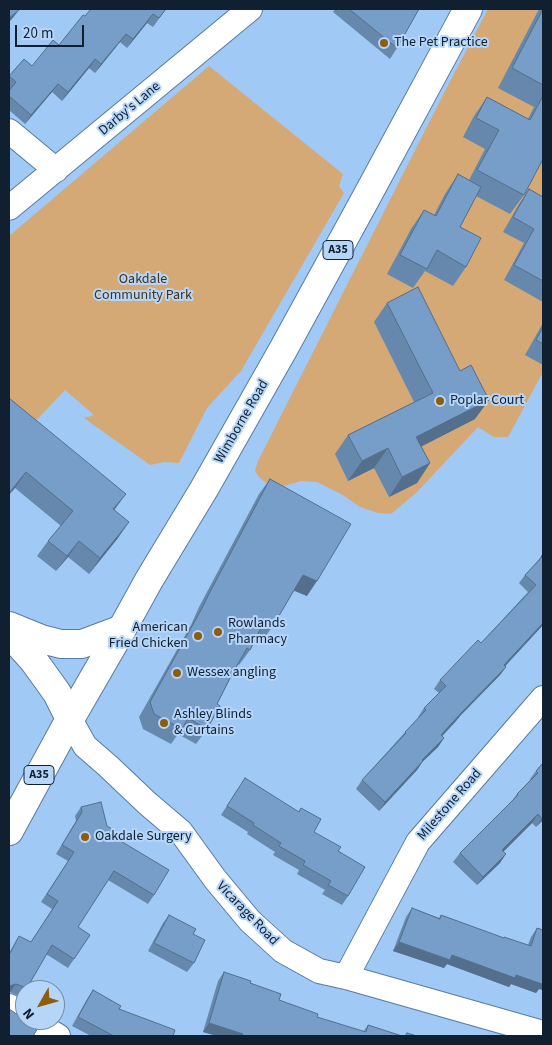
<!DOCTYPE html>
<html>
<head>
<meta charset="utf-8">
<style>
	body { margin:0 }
	#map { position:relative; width:552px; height:1045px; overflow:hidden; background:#a1c9f5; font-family:"Source Sans 3",sans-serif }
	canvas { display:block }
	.frame { position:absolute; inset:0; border:10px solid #112030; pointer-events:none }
	.north { position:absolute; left:15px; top:980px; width:50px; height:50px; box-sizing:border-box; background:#b6d6f9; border:1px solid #748da9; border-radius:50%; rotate:232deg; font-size:14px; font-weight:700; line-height:20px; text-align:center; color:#112030 }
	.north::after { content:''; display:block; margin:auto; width:18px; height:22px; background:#8f5c0a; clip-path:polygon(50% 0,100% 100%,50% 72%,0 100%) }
	.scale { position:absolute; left:15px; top:25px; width:69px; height:22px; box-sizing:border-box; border:2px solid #112030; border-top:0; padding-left:6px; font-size:15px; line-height:18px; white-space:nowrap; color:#112030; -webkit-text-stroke:4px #b6d6f9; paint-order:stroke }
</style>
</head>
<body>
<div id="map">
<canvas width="552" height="1045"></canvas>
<div class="frame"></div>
<div class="north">N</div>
<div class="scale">20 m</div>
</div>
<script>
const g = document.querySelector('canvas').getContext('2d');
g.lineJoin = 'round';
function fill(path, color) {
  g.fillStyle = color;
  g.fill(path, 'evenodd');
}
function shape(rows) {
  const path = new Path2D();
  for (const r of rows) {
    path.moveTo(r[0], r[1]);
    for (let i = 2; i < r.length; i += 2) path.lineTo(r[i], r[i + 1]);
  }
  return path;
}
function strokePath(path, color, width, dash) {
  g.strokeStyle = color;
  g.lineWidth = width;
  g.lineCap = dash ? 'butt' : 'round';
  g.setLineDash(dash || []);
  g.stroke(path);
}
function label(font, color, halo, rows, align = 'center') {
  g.font = font + ' "Source Sans 3",sans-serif';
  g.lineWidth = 4;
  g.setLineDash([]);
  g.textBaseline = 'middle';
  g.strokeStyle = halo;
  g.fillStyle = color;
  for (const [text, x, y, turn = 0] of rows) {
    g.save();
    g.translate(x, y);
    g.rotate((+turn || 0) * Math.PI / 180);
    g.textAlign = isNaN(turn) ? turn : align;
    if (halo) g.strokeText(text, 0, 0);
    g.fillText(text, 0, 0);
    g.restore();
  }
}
const green = shape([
	[488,9,543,9,543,372,508,437,494,437,478,427,417,492,391,514,378,513,360,507,341,494,317,482,301,481,284,486,273,485,266,483,259,477,255,471,258,461,445,91],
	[209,66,343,174,339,186,344,193,241,371,207,408,179,463,164,462,150,465,84,418,94,415,65,390,30,427,9,408,9,236]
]);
const street = shape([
	[9,131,56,170],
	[9,208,250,9],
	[70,719,85,746,108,766,147,803,181,832,215,879,250,921,283,951,319,971,346,977,543,1033],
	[346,977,418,842,543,698],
	[9,1006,25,1016],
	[31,1020,58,1036]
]);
const secondary = shape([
	[9,626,41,639,61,644,82,644,122,629],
	[9,633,34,661,57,693,70,719]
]);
const highway = shape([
	[9,831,70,719,122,629,149,580,204,489,284,348,366,198,468,9]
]);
const wall = shape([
	[166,9,153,27,147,23,127,48,120,42,95,73,89,68,62,101,52,92,25,124,9,110,9,77,24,59,32,66,59,45,85,16],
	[335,9,419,9,397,48,390,59,333,12],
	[539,9,543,9,543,159,524,195,510,214,476,196,460,227,466,267,453,286,425,271,413,288,387,274,411,229,424,210,434,215,445,194,458,174,469,180,485,149,463,137,474,116,487,97,528,119,534,107,498,88],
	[529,189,543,197,543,302,504,280,524,243,503,232,519,204],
	[387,303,475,419,421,446,430,463,417,483,389,497,374,468,348,481,335,454,348,435,414,402,374,322],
	[543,323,543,365,525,355],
	[9,398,114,510,118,538,89,574,68,557,56,571,37,556,48,541,61,526,15,488],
	[270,479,307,596,294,590,273,626,262,641,256,638,250,650,239,665,238,664,217,704,207,729,196,744,178,734,171,744,143,729,139,717,191,625,199,607,259,494],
	[543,554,543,625,505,666,506,667,500,675,460,716,456,721,442,736,444,738,438,747,423,761,417,770,379,811,356,789,362,780,398,740,405,732,419,717,418,717,424,708,439,693,434,689,440,680,481,643,528,592,519,583,525,575,535,564],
	[543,763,543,820,536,827,532,823,503,852,500,863,477,885,453,862,460,853,511,802,517,794,530,780,530,779,536,771],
	[245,778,298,812,301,808,314,832,338,851,348,896,342,905,322,894,325,890,297,874,299,870,273,855,275,852,247,834,248,832,221,815],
	[81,807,107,826,119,840,154,895,148,904,108,880,78,927,90,935,68,968,46,954,27,988,25,990,25,991,21,997,10,992,9,993,9,953,19,936,31,942,52,909,41,902,68,861,56,854,76,821,75,816],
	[412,908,439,918,441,915,503,938,528,945,531,937,537,928,543,930,543,990,539,989,536,993,511,984,509,987,447,964,444,968,393,951,406,917],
	[169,915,193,934,194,963,187,972,148,951,163,923],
	[224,972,250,983,279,1000,317,1017,363,1032,368,1025,402,1036,217,1036,203,1032,218,981],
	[93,990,119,1009,173,1036,91,1036,72,1026,87,999]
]);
const shadedWall = shape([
	[19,10,12,19,9,22,9,18],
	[153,14,147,23,127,48,133,39],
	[126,34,120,42,95,73,101,64],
	[95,59,89,68,62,101,68,92],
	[58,84,52,92,25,124,31,115],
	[489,400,475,419,403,456,416,437],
	[388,448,374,468,348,481,362,461],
	[430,463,417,483,389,497,402,477],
	[26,472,15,488,9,495,9,493],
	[126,494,115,509,102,524,113,509],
	[129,522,118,538,89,574,100,558],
	[79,541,68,557,56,571,67,556],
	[303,575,317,581,307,596,292,590],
	[543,623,543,625,498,674,504,665],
	[506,667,500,675,460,716,456,721,435,744,441,735,462,712],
	[444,738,438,747,416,768,422,760],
	[423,761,417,770,379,811,385,802],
	[538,814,532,823,496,859,502,850],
	[543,817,543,820,536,827,542,819],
	[506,854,500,863,477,885,483,877],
	[399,942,452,955,516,975,543,980,543,990,539,989,536,993,511,984,509,987,447,964,444,968,393,951],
	[16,984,10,992,9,993,9,986],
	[209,1023,243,1034,241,1036,217,1036,203,1032]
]);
const building = shape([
	[9,9,18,9,19,10,9,18,9,9],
	[91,9,166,9,159,18,153,14,133,39,126,34,101,64,95,59,68,92,58,84,31,115,9,96,9,91,16,82,9,76,24,59,32,66,53,40,59,45,83,15,85,16,91,9],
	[349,9,419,9,397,48,349,9],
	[543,9,543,85,512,68,543,9],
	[543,96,543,159,524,195,477,170,499,130,476,118,487,97,530,120,543,96],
	[458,174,481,187,460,227,481,238,466,267,437,250,427,269,400,255,424,210,436,216,458,174],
	[529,189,543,197,543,281,514,265,534,229,513,217,529,189],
	[418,287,460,371,471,365,489,400,416,437,430,463,402,477,388,448,362,461,348,435,433,393,387,303,418,287],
	[543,327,543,344,536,340,543,327],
	[9,398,126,494,113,509,129,522,100,558,79,541,67,556,48,541,73,511,26,472,9,493,9,398],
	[270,479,351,524,317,581,303,575,273,626,264,622,250,650,247,648,231,676,217,704,220,706,207,729,188,718,182,729,154,714,150,702,201,610,210,592,270,479],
	[543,554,543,623,504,665,506,667,462,712,441,735,444,738,422,760,423,761,385,802,362,780,406,733,405,732,426,710,424,708,446,686,440,680,478,640,481,643,536,585,525,575,542,557,541,556,543,554],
	[543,763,543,817,542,819,538,814,502,850,506,854,483,877,460,853,518,795,517,794,538,773,536,771,543,763],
	[245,778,299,812,301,808,321,819,314,832,341,847,338,851,365,867,348,896,328,885,331,881,303,865,305,861,279,846,281,843,253,825,254,823,227,806,245,778],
	[101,802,107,826,122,835,119,840,169,870,154,895,114,871,78,927,90,935,74,959,52,945,27,988,16,984,9,986,9,955,19,936,31,942,58,901,47,894,74,852,62,845,82,812,81,807,101,802],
	[412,908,440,919,441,915,504,938,504,937,531,946,537,928,543,930,543,981,542,984,516,975,515,978,452,955,450,960,399,942,412,908],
	[169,915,196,929,193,934,205,940,194,963,154,943,169,915],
	[224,972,251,981,250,983,281,994,279,1000,318,1014,317,1017,366,1032,368,1025,402,1036,242,1036,243,1034,209,1023,224,972],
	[93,990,121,1006,119,1009,175,1030,173,1036,114,1036,78,1017,93,990],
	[9,1009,38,1028,33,1036,9,1036,9,1009],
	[407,1033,417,1036,405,1036,407,1033]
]);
const markers = [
	[384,43,5,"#8f5c0a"],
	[440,401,5,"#8f5c0a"],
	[218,632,5,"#8f5c0a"],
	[198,636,5,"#8f5c0a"],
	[177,673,5,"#8f5c0a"],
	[164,723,5,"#8f5c0a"],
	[85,837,5,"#8f5c0a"]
];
const shields = [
	[338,250,30],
	[39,775,30]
];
const shieldNames = [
	["A35",338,250],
	["A35",39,775]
];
const poiNames = [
	["The Pet Practice",394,43],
	["Poplar Court",450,401],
	["Rowlands",228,624],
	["Pharmacy",228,640],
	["American",188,628,"right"],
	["Fried Chicken",188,644,"right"],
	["Wessex angling",187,673],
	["Ashley Blinds",174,715],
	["& Curtains",174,731],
	["Oakdale Surgery",95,837]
];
const streetNames = [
	["Darby's Lane",130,109,-40],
	["Wimborne Road",242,422,-60],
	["Milestone Road",450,805,-49],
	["Vicarage Road",247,914,46]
];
const parkNames = [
	["Oakdale",143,280],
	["Community Park",143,296]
];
fill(green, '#d4a976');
strokePath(street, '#567ba3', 26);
strokePath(secondary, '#567ba3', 30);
strokePath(highway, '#567ba3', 30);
strokePath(street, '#fff', 24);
strokePath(secondary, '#fff', 28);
strokePath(highway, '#fff', 28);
fill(wall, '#6688ac');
fill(shadedWall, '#536f8c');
fill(building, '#779ec8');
strokePath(building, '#536f8c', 1);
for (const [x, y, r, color] of markers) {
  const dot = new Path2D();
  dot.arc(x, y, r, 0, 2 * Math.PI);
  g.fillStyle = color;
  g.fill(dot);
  strokePath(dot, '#b6d6f9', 2);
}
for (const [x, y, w] of shields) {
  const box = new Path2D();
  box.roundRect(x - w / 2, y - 9.5, w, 19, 4);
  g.fillStyle = '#b6d6f9';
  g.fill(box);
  strokePath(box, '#112030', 1);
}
label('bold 12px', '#112030', null, shieldNames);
label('14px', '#112030', '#b6d6f9', poiNames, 'left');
label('14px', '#112030', '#b6d6f9', streetNames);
label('14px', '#463117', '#b6d6f9', parkNames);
</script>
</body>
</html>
